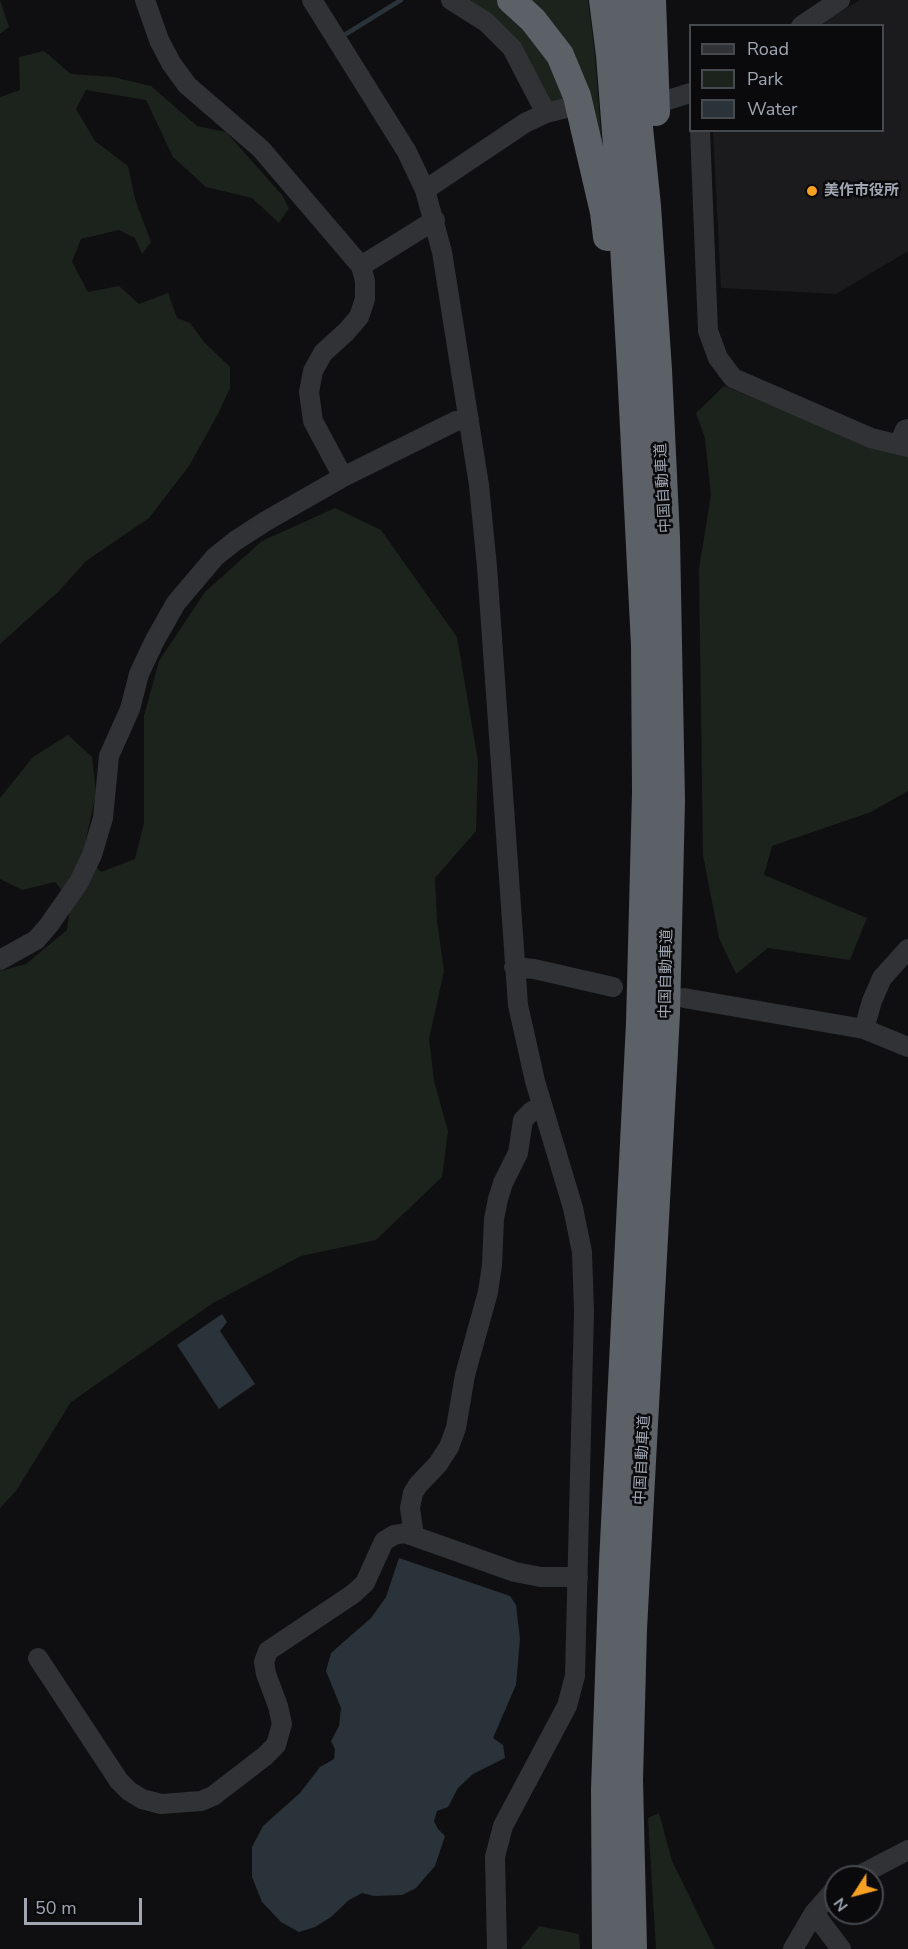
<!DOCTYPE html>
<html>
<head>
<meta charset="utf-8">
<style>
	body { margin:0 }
	#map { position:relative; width:908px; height:1949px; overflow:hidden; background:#0f0f11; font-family:"Nunito Sans",sans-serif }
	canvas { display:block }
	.legend { position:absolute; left:689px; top:24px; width:195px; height:108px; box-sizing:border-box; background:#0a0a0c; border:2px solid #46494e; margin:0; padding:8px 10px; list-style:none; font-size:18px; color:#a0a7b2 }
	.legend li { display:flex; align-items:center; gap:12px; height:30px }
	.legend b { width:30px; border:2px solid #46494e }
	.north { position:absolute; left:824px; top:1865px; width:60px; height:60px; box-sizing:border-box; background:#0a0a0c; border:2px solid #46494e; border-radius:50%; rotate:234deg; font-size:16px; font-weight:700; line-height:24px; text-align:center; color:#a0a7b2 }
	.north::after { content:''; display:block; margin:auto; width:21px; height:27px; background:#f6a122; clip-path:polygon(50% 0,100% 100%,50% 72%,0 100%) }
	.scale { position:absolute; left:24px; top:1898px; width:118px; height:27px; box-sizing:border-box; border:3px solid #a0a7b2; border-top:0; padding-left:8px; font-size:18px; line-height:21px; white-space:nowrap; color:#a0a7b2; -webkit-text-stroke:4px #0a0a0c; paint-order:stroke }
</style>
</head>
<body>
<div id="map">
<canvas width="908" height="1949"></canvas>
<ul class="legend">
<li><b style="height:8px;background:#303236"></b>Road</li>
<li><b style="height:16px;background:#1c231c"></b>Park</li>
<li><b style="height:16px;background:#293339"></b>Water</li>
</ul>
<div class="north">N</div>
<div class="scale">50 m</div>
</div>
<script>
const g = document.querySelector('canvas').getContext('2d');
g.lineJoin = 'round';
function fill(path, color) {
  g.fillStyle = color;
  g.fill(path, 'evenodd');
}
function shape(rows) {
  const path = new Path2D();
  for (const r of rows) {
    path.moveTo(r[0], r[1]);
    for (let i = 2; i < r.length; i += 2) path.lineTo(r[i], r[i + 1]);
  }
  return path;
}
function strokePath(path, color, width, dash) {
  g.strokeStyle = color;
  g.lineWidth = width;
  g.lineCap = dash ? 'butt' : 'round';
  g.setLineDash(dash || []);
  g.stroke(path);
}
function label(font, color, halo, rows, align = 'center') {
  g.font = font + ' "Nunito Sans","Noto Sans JP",sans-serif';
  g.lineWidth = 5;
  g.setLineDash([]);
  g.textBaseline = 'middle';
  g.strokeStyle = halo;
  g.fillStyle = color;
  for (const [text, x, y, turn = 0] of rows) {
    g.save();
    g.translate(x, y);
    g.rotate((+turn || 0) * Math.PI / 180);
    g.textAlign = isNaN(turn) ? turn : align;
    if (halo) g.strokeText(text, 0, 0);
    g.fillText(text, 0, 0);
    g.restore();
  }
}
const built = shape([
	[860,0,908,0,908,251,836,294,721,288,713,131,882,130,882,26,819,25]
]);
const green = shape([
	[0,0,9,27,0,34],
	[460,0,498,0,531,30,569,95,560,105,548,101],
	[523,0,588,0,595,56,602,145],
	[44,51,71,74,113,77,151,86,197,126,226,132,282,195,289,208,279,223,252,198,206,187,173,157,146,100,86,90,76,109,95,141,128,166,135,199,151,242,142,254,135,238,119,230,81,239,72,262,88,292,119,286,139,304,168,293,177,318,190,323,205,343,230,367,230,388,218,414,189,466,149,518,86,561,59,591,0,644,0,97,20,90,19,57],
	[724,386,858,441,908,455,908,791,871,812,772,846,764,875,867,918,850,960,768,948,736,974,719,938,703,855,699,569,711,495,705,438,696,413],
	[335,508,381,530,457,637,478,761,476,831,435,878,437,921,444,971,429,1039,434,1081,448,1131,442,1177,376,1240,301,1256,213,1303,71,1402,16,1491,0,1508,0,971,26,964,67,930,71,901,55,882,22,890,0,879,0,798,33,757,68,735,92,757,96,793,83,853,101,872,135,859,144,823,144,716,159,661,205,592,262,541],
	[659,1813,672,1861,715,1949,656,1949,648,1818],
	[539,1926,579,1934,580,1949,521,1949]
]);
const water = shape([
	[222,1314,227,1322,220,1331,255,1384,219,1409,177,1345],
	[399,1558,510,1596,516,1605,520,1639,516,1685,493,1738,503,1745,505,1758,473,1774,458,1788,448,1807,437,1811,434,1821,438,1829,445,1836,435,1866,416,1888,402,1895,374,1896,362,1893,349,1900,331,1917,315,1927,299,1932,281,1922,262,1902,252,1877,252,1847,263,1826,300,1793,320,1767,334,1759,335,1749,331,1741,339,1726,341,1708,326,1671,331,1653,371,1618,386,1597]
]);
const stream = shape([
	[346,34,401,0]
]);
const minor = shape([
	[145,0,159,40,171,63,187,85,261,149,361,266,365,281,365,299,359,317,346,332,323,353,313,371,309,392,313,421,343,477],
	[312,0,407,152,425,190,442,252,479,485,487,567,518,1005,535,1081,573,1208,582,1252,584,1311,575,1676,567,1706,503,1826,495,1857,497,1949],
	[451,0,486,22,512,48,546,113],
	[801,26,840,0],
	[668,100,690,93],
	[700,130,708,331,718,358,733,378,871,438,908,447],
	[425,190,525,123,546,113,570,107],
	[361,266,435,220],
	[899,444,905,430,908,429],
	[0,960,36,940,49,925,79,882,92,855,103,818,109,756,130,709,139,674,155,640,176,603,215,557,235,541,266,521,343,477,456,421,469,420],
	[514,967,534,969,613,987],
	[684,998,864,1029,908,1047],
	[864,1029,872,1001,882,978,908,949],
	[414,1536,410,1508,413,1493,418,1485,438,1464,449,1447,456,1428,465,1375,488,1292,492,1265,494,1219,498,1199,503,1183,518,1153,523,1120,532,1111,543,1108],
	[38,1658,119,1781,129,1791,142,1799,161,1804,201,1801,213,1796,265,1756,276,1745,282,1724,278,1706,266,1674,264,1662,268,1651,353,1594,365,1583,384,1541,394,1535,405,1533,515,1572,541,1577,578,1577],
	[856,1877,908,1850],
	[814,1913,841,1949],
	[793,1949,814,1913,836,1888]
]);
const highway = shape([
	[511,0,533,20,560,55,577,96,604,212,607,237],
	[603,0,610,55,622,210,631,368,645,645,646,792,640,1023,613,1563,605,1789,606,1949],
	[626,0,647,206,658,370,666,538,671,801,666,1014,633,1629,629,1780,633,1949],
	[652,0,656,112]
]);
const markers = [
	[812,191,6,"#f6a122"]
];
const poiNames = [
	["美作市役所",824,191]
];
const streetNames = [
	["中国自動車道",664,488,-93],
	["中国自動車道",667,974,-89],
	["中国自動車道",643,1460,-87]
];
fill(built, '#1b1b1e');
fill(green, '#1c231c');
fill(water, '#293339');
strokePath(stream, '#293339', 4.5);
strokePath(minor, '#303236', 20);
strokePath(highway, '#5c6067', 28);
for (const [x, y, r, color] of markers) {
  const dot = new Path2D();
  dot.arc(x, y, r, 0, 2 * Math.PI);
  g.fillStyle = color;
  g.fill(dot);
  strokePath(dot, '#0a0a0c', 2);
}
label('bold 15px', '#a0a7b2', '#0a0a0c', poiNames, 'left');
label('15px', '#a0a7b2', '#0a0a0c', streetNames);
</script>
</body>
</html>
